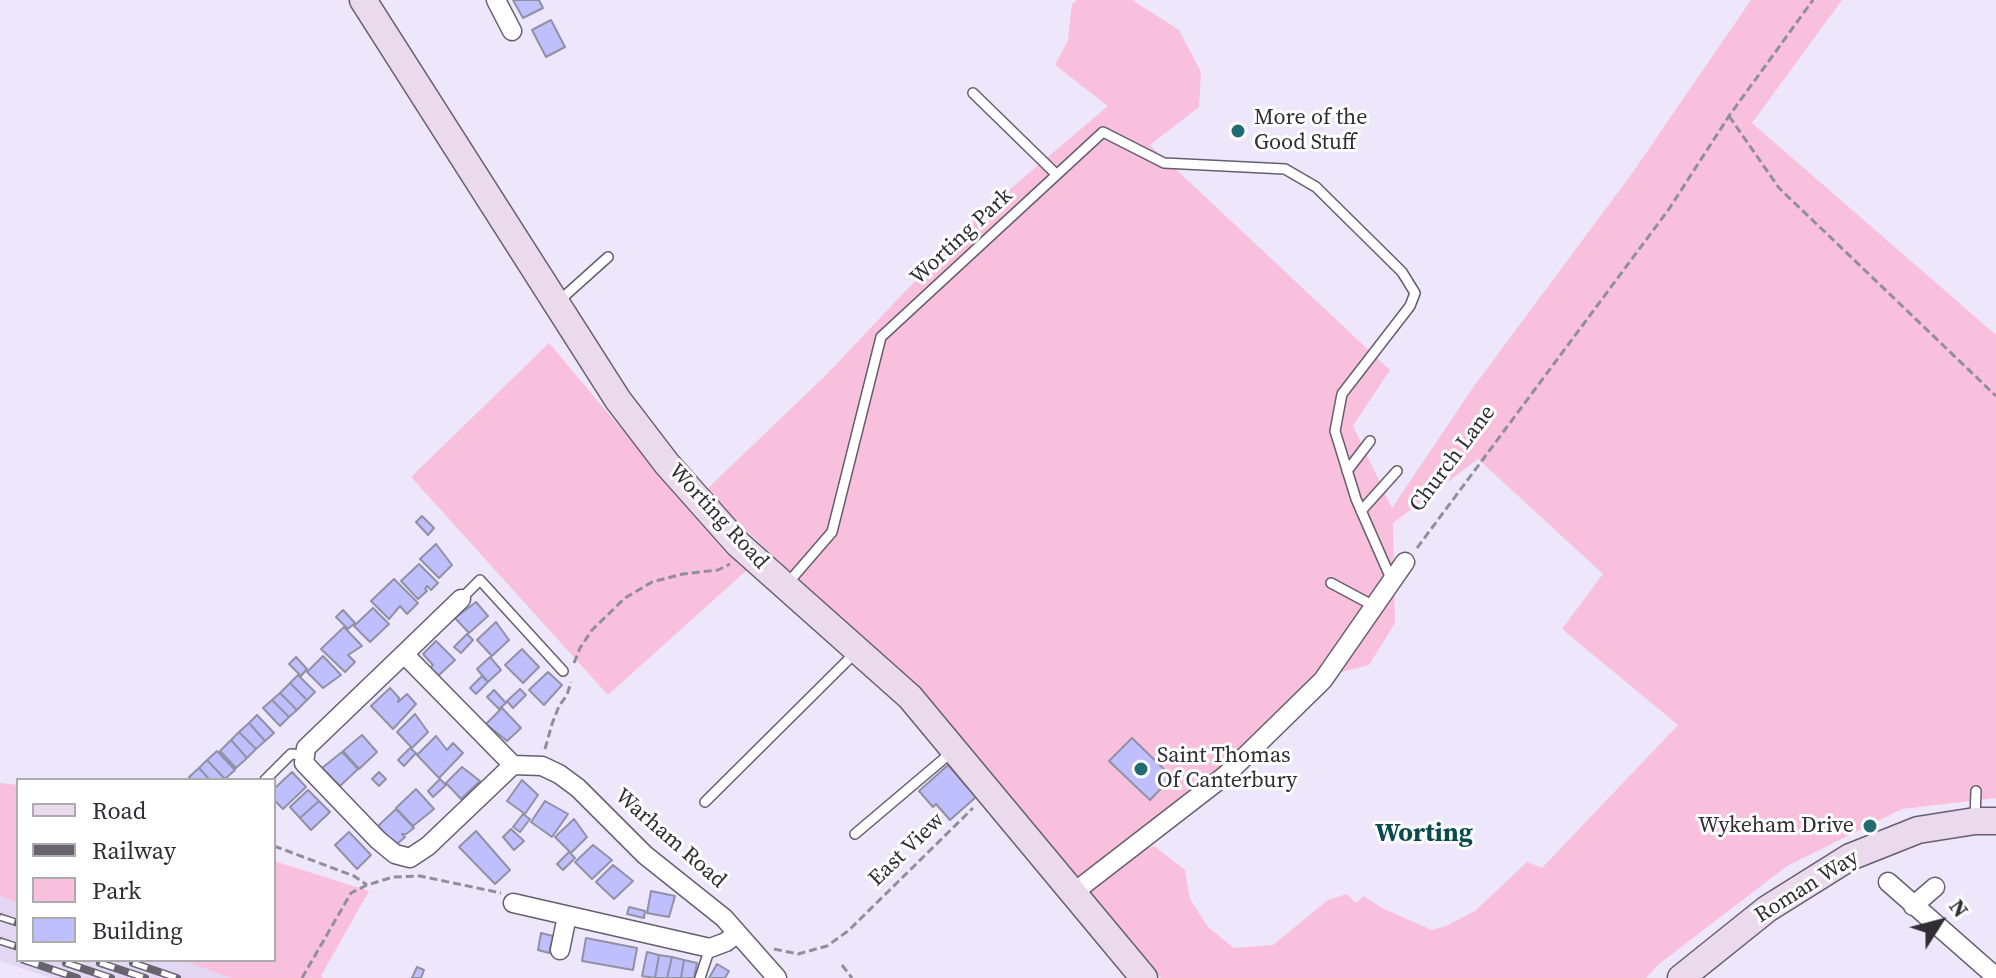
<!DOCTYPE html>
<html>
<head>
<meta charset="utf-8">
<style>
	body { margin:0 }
	#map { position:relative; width:1996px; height:978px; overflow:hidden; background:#eee6fa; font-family:"Source Serif 4",serif }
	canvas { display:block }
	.legend { position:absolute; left:16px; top:778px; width:260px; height:184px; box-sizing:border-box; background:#fff; border:2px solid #acabae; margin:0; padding:10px 14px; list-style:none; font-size:24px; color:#302d35 }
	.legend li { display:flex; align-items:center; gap:16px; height:40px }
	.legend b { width:40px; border:2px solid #acabae }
	.north { position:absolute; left:1900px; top:882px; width:80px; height:80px; -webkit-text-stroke:6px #fff; paint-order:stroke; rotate:54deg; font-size:22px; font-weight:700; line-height:32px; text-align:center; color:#302d35 }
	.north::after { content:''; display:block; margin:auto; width:28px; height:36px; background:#302d35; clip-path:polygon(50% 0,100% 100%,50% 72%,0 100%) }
</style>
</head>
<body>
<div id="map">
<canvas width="1996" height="978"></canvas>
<ul class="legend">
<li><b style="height:10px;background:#eadaeb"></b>Road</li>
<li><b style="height:10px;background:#68636f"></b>Railway</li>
<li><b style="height:22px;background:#f8c0dd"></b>Park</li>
<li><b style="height:22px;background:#bebffc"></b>Building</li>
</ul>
<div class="north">N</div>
</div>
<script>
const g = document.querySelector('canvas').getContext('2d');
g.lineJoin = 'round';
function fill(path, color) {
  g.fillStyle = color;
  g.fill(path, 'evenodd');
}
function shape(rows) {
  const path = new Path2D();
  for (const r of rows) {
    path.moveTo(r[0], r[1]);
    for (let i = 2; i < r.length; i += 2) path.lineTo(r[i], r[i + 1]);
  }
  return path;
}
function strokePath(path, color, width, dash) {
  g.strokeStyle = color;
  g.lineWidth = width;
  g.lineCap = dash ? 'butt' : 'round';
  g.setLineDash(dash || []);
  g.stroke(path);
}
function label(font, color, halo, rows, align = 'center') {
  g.font = font + ' "Source Serif 4",serif';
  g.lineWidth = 6;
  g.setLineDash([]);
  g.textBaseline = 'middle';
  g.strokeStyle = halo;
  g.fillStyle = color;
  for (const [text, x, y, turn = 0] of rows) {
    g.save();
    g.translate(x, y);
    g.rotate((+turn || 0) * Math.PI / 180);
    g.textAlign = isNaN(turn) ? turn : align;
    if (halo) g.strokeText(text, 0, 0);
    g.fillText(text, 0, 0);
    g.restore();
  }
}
const built = shape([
	[0,896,18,903,18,960,181,960,231,978,51,978,0,961]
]);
const green = shape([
	[1077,0,1132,0,1179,30,1201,72,1199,107,1150,145,1390,370,1353,426,1392,508,1472,389,1633,172,1751,0,1842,0,1752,123,1996,335,1996,798,1902,809,1787,866,1659,964,1646,978,1161,978,1085,895,1012,798,922,692,704,492,827,374,970,223,1108,106,1055,65,1068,40,1072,4],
	[1478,459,1603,574,1562,629,1678,725,1542,868,1527,862,1475,911,1446,926,1432,930,1382,908,1364,896,1356,903,1347,894,1328,900,1273,945,1234,948,1208,927,1190,899,1185,870,1154,846,1130,855,1336,665,1342,672,1369,665,1395,623,1393,523],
	[549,343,725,552,747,570,608,695,411,477],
	[0,783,18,785,18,903,0,896],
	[274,861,369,891,321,976,323,978,231,978,181,960,274,960]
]);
const building = shape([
	[513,0,539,0,543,8,523,18,513,0],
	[551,20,565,47,546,57,532,30,551,20],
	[422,516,434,528,428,535,416,522,422,516],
	[436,544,452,565,439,578,420,559,436,544],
	[419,564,438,583,431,590,427,586,425,589,427,591,418,599,401,581,419,564],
	[394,579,418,603,407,614,400,606,389,619,371,601,394,579],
	[476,602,488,616,469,633,455,618,476,602],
	[373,608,389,624,370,642,354,626,373,608],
	[343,610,355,623,348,629,336,617,343,610],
	[496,622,509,640,492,656,477,640,496,622],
	[344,627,362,646,348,655,355,662,345,672,321,649,344,627],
	[467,634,473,640,461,653,454,647,467,634],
	[436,641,455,660,438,676,430,668,433,665,423,654,436,641],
	[522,649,539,667,523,683,505,665,522,649],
	[323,656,341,675,323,688,307,672,323,656],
	[296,657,307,669,301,676,289,664,296,657],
	[490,657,501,670,488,682,477,669,490,657],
	[548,672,562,685,544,705,529,690,548,672],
	[298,675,315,692,307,700,290,683,298,675],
	[482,676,488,682,476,694,470,688,482,676],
	[290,683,307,700,297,710,280,693,290,683],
	[390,688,399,698,398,702,407,694,416,704,393,729,371,706,390,688],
	[520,689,526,695,513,708,507,701,520,689],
	[494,690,506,703,499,709,487,697,494,690],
	[280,693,297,710,289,717,272,700,280,693],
	[272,700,289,717,280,726,263,708,272,700],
	[502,708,521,728,507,741,486,724,502,708],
	[415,714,428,732,412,748,397,732,415,714],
	[257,715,274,733,265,741,249,723,257,715],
	[249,723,265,741,256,749,239,732,249,723],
	[239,732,256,749,247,758,231,740,239,732],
	[362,735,377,752,359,769,343,751,362,735],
	[436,736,447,750,453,743,463,753,439,778,417,755,436,736],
	[1132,738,1172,777,1150,800,1109,761,1132,738],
	[231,740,247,758,236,768,220,751,231,740],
	[410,748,416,753,404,766,398,760,410,748],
	[217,751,235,770,225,779,207,760,217,751],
	[342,752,358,769,340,786,322,768,342,752],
	[207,760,225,779,224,780,210,780,199,768,207,760],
	[948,765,976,797,950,820,936,804,933,807,919,791,948,765],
	[462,767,480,781,461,799,446,783,462,767],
	[199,768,210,780,192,780,189,777,199,768],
	[292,772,306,787,283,809,274,800,274,789,292,772],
	[379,772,386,779,379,786,372,779,379,772],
	[440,779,446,785,433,797,428,791,440,779],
	[522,780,538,795,525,814,507,801,522,780],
	[416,789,434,809,413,826,396,808,416,789],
	[308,790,319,801,300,818,290,807,308,790],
	[319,801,330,812,311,830,300,818,319,801],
	[545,801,568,814,552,837,531,822,545,801],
	[396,809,414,828,406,834,402,834,405,837,396,845,378,826,396,809],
	[523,814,530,819,520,832,513,827,523,814],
	[574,819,587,837,571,853,555,837,574,819],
	[511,829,524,841,514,850,503,837,511,829],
	[476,831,510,870,495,884,459,847,476,831],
	[349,832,371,855,357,869,335,845,349,832],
	[593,845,612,860,592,879,575,862,593,845],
	[569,852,575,858,563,870,557,864,569,852],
	[613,865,633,881,614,899,596,882,613,865],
	[651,891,675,896,669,917,647,913,651,891],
	[629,907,645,911,644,918,627,914,629,907],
	[541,933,553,936,549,953,538,950,541,933],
	[586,938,637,948,633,970,582,961,586,938],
	[647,952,659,955,655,978,642,976,647,952],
	[659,955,672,957,667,978,655,978,659,955],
	[672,957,684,960,681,978,667,978,672,957],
	[684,960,697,963,694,978,681,978,684,960],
	[717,964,729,971,725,978,709,978,717,964],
	[417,967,424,970,421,978,412,978,417,967]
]);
const path = shape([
	[1729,116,1779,188,1996,396],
	[1417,548,1669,209,1729,116,1813,0],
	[574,663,580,648,592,630,625,598,652,582,683,574,718,570,730,564],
	[545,749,552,724,559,706,567,695,571,682],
	[274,846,354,876,367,885],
	[774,949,798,954,827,946,848,931,973,808],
	[842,965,852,978],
	[302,978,351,893,367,885,393,877,420,876,501,893]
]);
const lane = shape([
	[973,93,1056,174],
	[559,301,608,257],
	[1347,471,1370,441],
	[1361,511,1397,471],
	[1331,583,1374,606],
	[787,584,832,532,881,337,1103,132,1164,163,1285,169,1316,187,1402,272,1415,293,1410,306,1342,394,1335,431,1356,499,1392,581],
	[461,599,480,580,563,671],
	[265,780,291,754,305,755],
	[705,802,856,652],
	[1975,818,1976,791],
	[855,834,953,751],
	[700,978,710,948]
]);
const street = shape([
	[496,0,512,31],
	[404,654,513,765,428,846,410,858,395,854,378,840,304,763,306,748,404,654],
	[404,654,461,599],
	[513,765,542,766,559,774,578,788,645,855,724,918,777,978],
	[1888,882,1996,977],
	[1073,893,1227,774,1323,680,1405,562],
	[513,903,710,948,726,942,736,934],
	[1913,906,1935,887],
	[560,950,567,916]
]);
const secondary = shape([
	[363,0,618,400,667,464,738,544,910,697,1144,978],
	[1681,978,1767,909,1850,857,1918,830,1975,821,1996,821]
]);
const rail = shape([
	[0,917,18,923],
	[0,941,18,947],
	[24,960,77,978],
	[66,963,111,978],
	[100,963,145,978],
	[133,963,177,978]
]);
const markers = [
	[1238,131,8,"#206c70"],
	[1141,769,8,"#206c70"],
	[1870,826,8,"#206c70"]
];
const poiNames = [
	["More of the",1254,118],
	["Good Stuff",1254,143],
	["Saint Thomas",1157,756],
	["Of Canterbury",1157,781],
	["Wykeham Drive",1854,826,"right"]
];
const streetNames = [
	["Worting Park",962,237,-43],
	["Church Lane",1453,459,-53],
	["Worting Road",718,517,47],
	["Warham Road",670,839,41],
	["East View",907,850,-44],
	["Roman Way",1807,887,-32]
];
const quarterNames = [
	["Worting",1424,834]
];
fill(built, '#e3d7f3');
fill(green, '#f8c0dd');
fill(building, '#bebffc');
strokePath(building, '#9191a5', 2);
strokePath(lane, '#665e70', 12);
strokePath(street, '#665e70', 21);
strokePath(secondary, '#665e70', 29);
strokePath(path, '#928d9b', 3, [8, 4]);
strokePath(lane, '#fff', 9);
strokePath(street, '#fff', 18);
strokePath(secondary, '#eadaeb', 26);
strokePath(rail, '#68636f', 8);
strokePath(rail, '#fff', 5, [15]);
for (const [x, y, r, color] of markers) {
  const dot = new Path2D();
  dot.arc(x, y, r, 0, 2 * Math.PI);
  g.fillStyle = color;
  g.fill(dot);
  strokePath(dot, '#fff', 3);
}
label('22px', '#302d35', '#fff', poiNames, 'left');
label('22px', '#302d35', '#fff', streetNames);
label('bold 26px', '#094a4d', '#fff', quarterNames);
</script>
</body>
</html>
